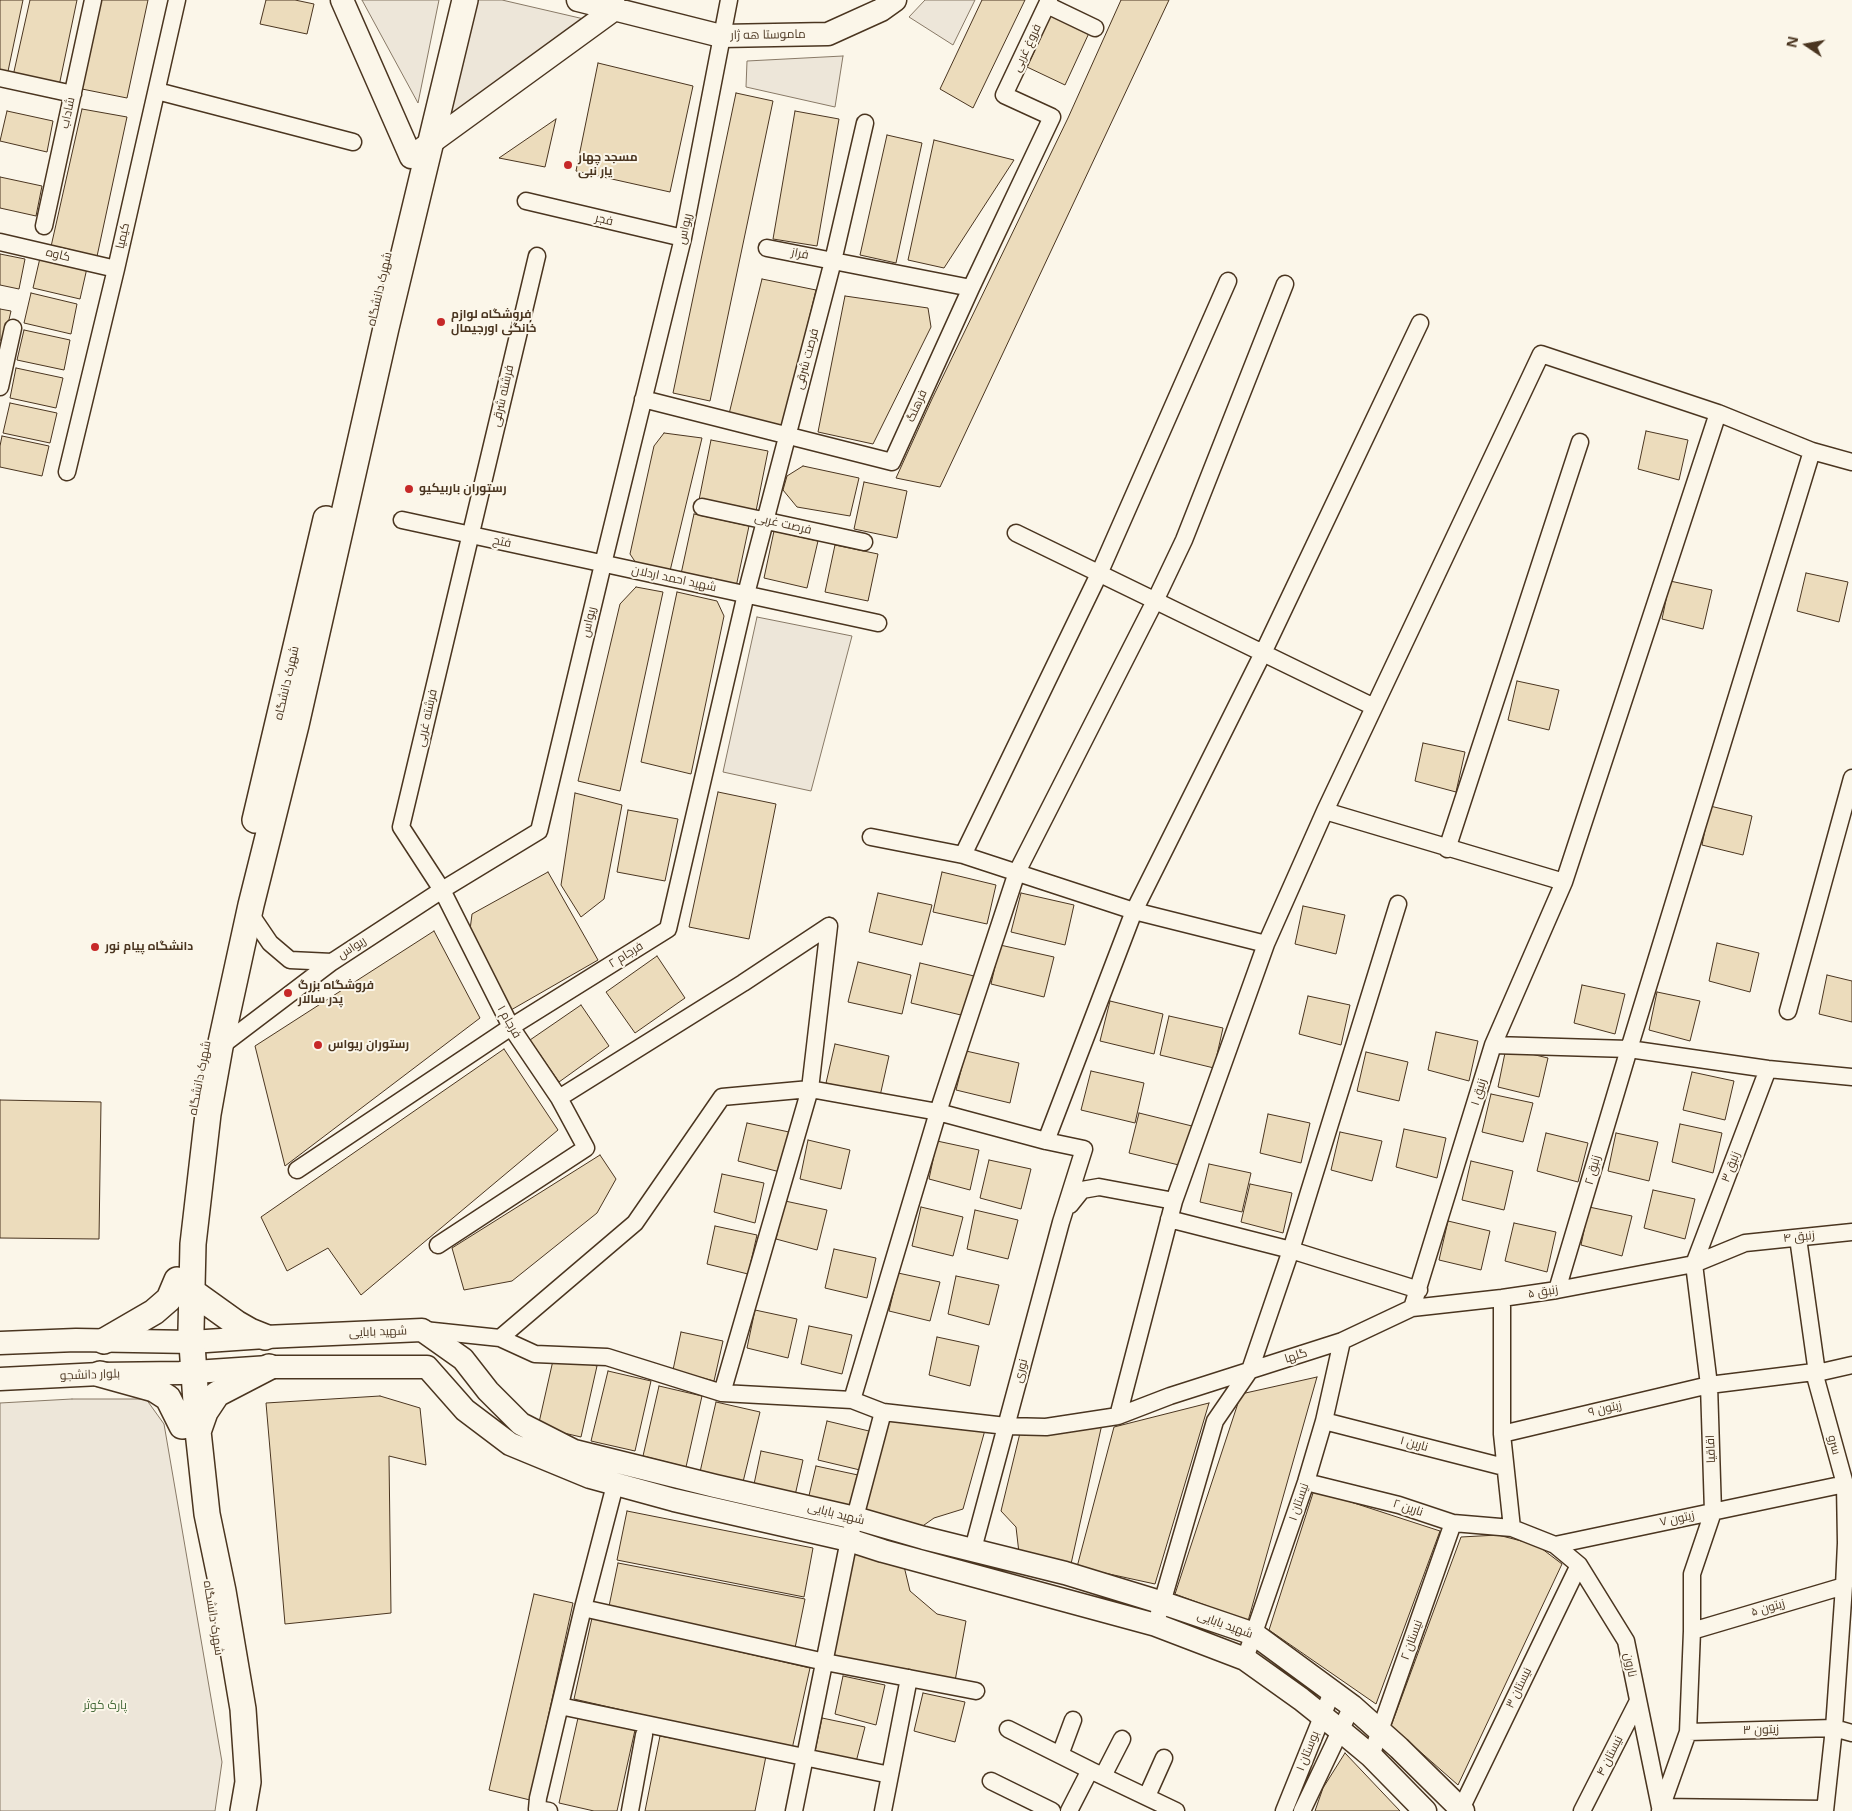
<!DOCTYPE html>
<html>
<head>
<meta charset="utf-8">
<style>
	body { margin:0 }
	#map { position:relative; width:1852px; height:1811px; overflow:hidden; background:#fbf6e9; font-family:"Open Sans",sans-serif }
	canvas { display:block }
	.north { position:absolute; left:1782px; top:20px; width:50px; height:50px; -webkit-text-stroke:4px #fbf6e9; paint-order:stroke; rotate:282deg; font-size:14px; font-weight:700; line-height:20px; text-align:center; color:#4a3520 }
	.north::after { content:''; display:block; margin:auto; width:18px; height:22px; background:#4a3520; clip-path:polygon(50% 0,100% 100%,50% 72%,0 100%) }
</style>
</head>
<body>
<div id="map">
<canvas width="1852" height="1811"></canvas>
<div class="north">N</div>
</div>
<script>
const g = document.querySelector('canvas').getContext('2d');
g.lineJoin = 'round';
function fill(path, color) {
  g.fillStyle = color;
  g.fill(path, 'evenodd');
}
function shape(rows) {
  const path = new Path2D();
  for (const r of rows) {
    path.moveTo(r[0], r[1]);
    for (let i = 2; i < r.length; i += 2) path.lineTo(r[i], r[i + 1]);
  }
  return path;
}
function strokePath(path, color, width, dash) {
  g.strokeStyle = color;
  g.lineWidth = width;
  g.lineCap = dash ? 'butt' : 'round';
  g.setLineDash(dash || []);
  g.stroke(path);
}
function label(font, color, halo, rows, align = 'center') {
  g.font = font + ' "Open Sans",Cairo,sans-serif';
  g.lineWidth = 4;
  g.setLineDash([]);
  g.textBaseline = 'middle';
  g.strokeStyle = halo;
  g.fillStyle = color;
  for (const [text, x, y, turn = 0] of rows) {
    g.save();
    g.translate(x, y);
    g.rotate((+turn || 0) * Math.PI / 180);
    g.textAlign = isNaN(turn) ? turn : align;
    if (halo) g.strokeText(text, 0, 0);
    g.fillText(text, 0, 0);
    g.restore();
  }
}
const green = shape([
	[362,0,439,0,418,103,362,0],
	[474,0,502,0,584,19,449,116,474,0],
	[925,0,975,0,953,45,909,17,925,0],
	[843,56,835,107,746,87,747,61,843,56],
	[757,617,852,636,811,791,723,772,757,617],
	[72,1399,146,1399,164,1424,222,1762,215,1811,0,1811,0,1403,72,1399]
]);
const building = shape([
	[0,0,23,0,7,76,0,74,0,0],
	[30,0,77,0,59,86,13,76,30,0],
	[101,0,148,0,127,98,82,89,101,0],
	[266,0,295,0,314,4,307,34,260,24,266,0],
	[982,0,1025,0,973,108,940,89,982,0],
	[1121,0,1169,0,940,487,896,478,932,399,1068,118,1121,0],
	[1051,15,1089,33,1065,85,1027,67,1051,15],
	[598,63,693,86,670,192,576,171,598,63],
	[736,93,773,101,710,401,673,393,736,93],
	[82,109,127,117,96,261,50,251,82,109],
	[7,111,53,121,47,152,0,141,7,111],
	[795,111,839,119,817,246,773,239,795,111],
	[556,119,545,167,499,158,556,119],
	[887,135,922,143,896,263,860,255,887,135],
	[934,140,1014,160,944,268,908,260,934,140],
	[0,177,42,186,36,216,0,208,0,177],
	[0,254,25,259,19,289,0,285,0,254],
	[40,258,87,268,80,299,33,288,40,258],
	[762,279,816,290,783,426,729,414,762,279],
	[31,293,77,304,71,334,24,323,31,293],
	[845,296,928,308,931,327,873,444,818,432,845,296],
	[0,309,11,311,4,341,0,340,0,309],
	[24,330,70,340,64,370,17,360,24,330],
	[16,368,63,378,56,408,10,398,16,368],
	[10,403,57,413,50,443,3,433,10,403],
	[1646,431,1688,440,1679,480,1638,469,1646,431],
	[664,433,702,438,670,571,638,566,630,554,654,446,664,433],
	[2,436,49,446,42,476,0,467,0,446,2,436],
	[711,440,768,451,756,511,699,500,711,440],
	[803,466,859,478,850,516,797,507,783,490,787,476,803,466],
	[864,482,907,491,897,538,854,529,864,482],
	[694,514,749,526,736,587,681,574,694,514],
	[774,531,818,541,807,588,764,578,774,531],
	[835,545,878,554,868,601,825,592,835,545],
	[1806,573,1848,582,1839,622,1797,611,1806,573],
	[1670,581,1712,590,1703,629,1662,619,1670,581],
	[636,587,663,592,620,791,578,781,620,604,636,587],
	[677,592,717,601,724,616,691,774,641,762,677,592],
	[1517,681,1559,690,1549,730,1508,720,1517,681],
	[1423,743,1465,752,1456,792,1415,781,1423,743],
	[718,792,776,804,749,939,689,927,718,792],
	[575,793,622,805,604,899,581,917,561,885,575,793],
	[1710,806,1752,816,1743,855,1702,845,1710,806],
	[628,810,678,819,665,881,617,872,628,810],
	[548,872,598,960,511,1010,470,930,472,914,548,872],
	[942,872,996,885,987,924,933,912,942,872],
	[878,893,932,905,922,945,869,932,878,893],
	[1021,893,1074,905,1065,945,1011,932,1021,893],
	[1303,906,1345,915,1336,954,1295,944,1303,906],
	[434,931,480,1018,285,1166,255,1046,434,931],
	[1717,943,1759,953,1750,992,1709,981,1717,943],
	[1000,945,1054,957,1044,997,991,984,1000,945],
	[657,956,685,998,635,1033,606,992,657,956],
	[858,962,911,975,902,1014,848,1002,858,962],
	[920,963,974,976,965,1016,911,1003,920,963],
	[1827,975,1852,981,1852,1022,1819,1014,1827,975],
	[1582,985,1625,994,1615,1034,1574,1023,1582,985],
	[1657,992,1700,1001,1690,1041,1649,1030,1657,992],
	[1308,996,1350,1005,1341,1045,1299,1034,1308,996],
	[1110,1001,1163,1014,1154,1054,1100,1041,1110,1001],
	[581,1005,609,1046,559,1082,530,1040,581,1005],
	[1169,1016,1223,1028,1214,1068,1160,1055,1169,1016],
	[1436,1032,1478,1041,1469,1081,1428,1070,1436,1032],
	[835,1044,889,1056,880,1096,826,1083,835,1044],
	[1506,1048,1548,1058,1539,1097,1498,1087,1506,1048],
	[504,1049,558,1130,361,1295,328,1248,287,1271,261,1217,504,1049],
	[966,1051,1019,1063,1010,1103,956,1090,966,1051],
	[1366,1052,1408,1062,1399,1101,1357,1091,1366,1052],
	[1091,1071,1144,1083,1135,1123,1081,1110,1091,1071],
	[1692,1072,1734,1081,1725,1120,1683,1110,1692,1072],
	[1491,1094,1533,1103,1523,1142,1482,1132,1491,1094],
	[0,1100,101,1102,99,1239,0,1238,0,1100],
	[1139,1113,1192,1126,1183,1166,1129,1153,1139,1113],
	[1268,1114,1310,1123,1301,1163,1260,1153,1268,1114],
	[747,1123,789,1132,780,1172,738,1161,747,1123],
	[1680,1124,1722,1133,1713,1173,1672,1162,1680,1124],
	[1404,1129,1446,1138,1437,1178,1396,1167,1404,1129],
	[1340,1132,1382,1141,1372,1181,1331,1170,1340,1132],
	[1546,1133,1588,1143,1578,1182,1537,1171,1546,1133],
	[1616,1133,1658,1142,1649,1181,1608,1171,1616,1133],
	[808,1140,850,1150,841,1189,800,1179,808,1140],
	[937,1141,979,1150,970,1190,929,1179,937,1141],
	[600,1155,616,1179,597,1213,512,1281,464,1290,452,1248,600,1155],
	[989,1160,1031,1169,1021,1209,980,1198,989,1160],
	[1471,1161,1513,1171,1504,1210,1462,1200,1471,1161],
	[1209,1164,1251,1173,1242,1212,1200,1202,1209,1164],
	[722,1174,764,1183,755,1223,714,1212,722,1174],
	[1250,1184,1292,1193,1283,1233,1241,1222,1250,1184],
	[1653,1190,1695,1199,1685,1239,1644,1228,1653,1190],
	[785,1201,827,1210,817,1250,776,1239,785,1201],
	[921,1207,963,1217,953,1256,912,1246,921,1207],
	[1589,1207,1632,1216,1622,1256,1581,1245,1589,1207],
	[975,1210,1018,1220,1008,1259,967,1249,975,1210],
	[1448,1221,1490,1231,1481,1270,1439,1260,1448,1221],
	[1514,1223,1556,1232,1547,1272,1505,1261,1514,1223],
	[715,1226,757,1235,748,1274,707,1264,715,1226],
	[834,1249,876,1258,867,1298,825,1288,834,1249],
	[898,1273,940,1282,930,1321,889,1311,898,1273],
	[956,1276,999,1285,989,1325,948,1314,956,1276],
	[755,1310,797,1319,788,1358,747,1348,755,1310],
	[809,1326,852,1335,842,1374,801,1364,809,1326],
	[681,1332,723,1341,714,1381,673,1370,681,1332],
	[937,1337,979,1346,970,1386,929,1375,937,1337],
	[554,1356,597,1366,581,1437,538,1427,554,1356],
	[608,1371,651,1381,635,1451,591,1441,608,1371],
	[1317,1377,1248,1621,1175,1594,1241,1394,1317,1377],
	[659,1386,702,1396,686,1467,643,1456,659,1386],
	[380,1396,420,1408,426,1465,389,1456,391,1613,285,1624,266,1403,380,1396],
	[716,1402,760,1412,743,1482,700,1472,716,1402],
	[1209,1403,1155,1584,1077,1567,1114,1427,1209,1403],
	[887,1419,985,1430,963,1509,934,1518,917,1530,862,1513,887,1419],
	[827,1421,869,1431,860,1470,818,1460,827,1421],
	[1102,1424,1071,1564,1019,1553,1016,1527,1001,1511,1020,1433,1102,1424],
	[761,1451,803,1460,794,1500,753,1489,761,1451],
	[816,1466,858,1475,848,1515,807,1504,816,1466],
	[1314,1490,1440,1531,1376,1704,1269,1630,1314,1490],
	[627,1511,813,1548,804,1597,617,1560,627,1511],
	[1498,1535,1537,1545,1562,1564,1458,1785,1391,1726,1461,1537,1498,1535],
	[854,1551,903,1562,910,1591,937,1614,966,1621,955,1681,833,1655,854,1551],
	[618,1563,805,1599,795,1648,608,1611,618,1563],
	[534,1594,573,1603,530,1800,489,1790,534,1594],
	[592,1618,810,1668,792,1749,574,1699,592,1618],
	[843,1676,885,1685,876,1725,835,1714,843,1676],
	[923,1693,965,1702,955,1742,914,1731,923,1693],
	[578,1718,635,1730,617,1811,594,1811,559,1803,578,1718],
	[822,1718,865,1727,855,1766,814,1756,822,1718],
	[660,1736,766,1756,755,1811,645,1811,660,1736],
	[1345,1753,1400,1811,1315,1811,1323,1788,1345,1753]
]);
const minor = shape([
	[1047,5,1095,28],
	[0,78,73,94],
	[157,91,353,142],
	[526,201,683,238],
	[44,226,93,0],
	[0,242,116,269],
	[767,248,971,288],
	[0,387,13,328],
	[643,399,892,462,971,288,1052,117,1004,95,1049,0],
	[67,472,116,269,177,0],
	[702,507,864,542],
	[402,520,878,623],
	[1016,533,1374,707],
	[1325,811,1564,882],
	[871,837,963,855,1134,911,1266,944],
	[1447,849,1580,442],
	[963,855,1099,574,1228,281],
	[249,912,270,943,290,960,332,962],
	[1788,1011,1852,778],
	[1493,1045,1629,1049,1768,1069,1852,1077],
	[220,1047,332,962,442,890,539,831,603,564,683,238,729,0],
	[559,1098,743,983,829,926],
	[1046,1141,1134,911,1263,653,1420,323],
	[297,1170,511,1027,668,929,746,594,833,261,865,123],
	[1070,1205,1082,1190,1099,1187,1174,1201],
	[1169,1219,1291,1250,1419,1290],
	[1798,1238,1817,1373,1814,1372,1845,1484,1846,1543,1844,1586,1834,1728,1825,1811],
	[438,1245,586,1148,559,1098,511,1027,442,890,401,827,537,256],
	[1557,1290,1629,1049,1812,451],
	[1502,1298,1502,1434,1512,1528],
	[1412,1308,1493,1045,1564,882,1718,413],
	[424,1330,500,1338,535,1354,607,1357,722,1393,852,1400,883,1412,1006,1426,1046,1427,1118,1416,1170,1396,1342,1341,1412,1308,1502,1298,1557,1290,1694,1264,1745,1243,1852,1232],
	[500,1338,635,1223,722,1097,810,1089,938,1112,1017,872,1155,601,1184,540,1285,284],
	[1817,1373,1852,1365],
	[722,1393,810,1089,829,926],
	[852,1400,938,1112,1046,1141,1084,1149,1061,1222,973,1549],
	[1118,1416,1174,1201,1266,944,1325,811,1541,354,1718,413,1812,451,1852,462],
	[1324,1421,1504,1467],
	[1502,1434,1709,1385,1814,1372],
	[1306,1482,1399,1505,1453,1523,1512,1528,1555,1545,1845,1484],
	[1555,1545,1579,1565,1626,1641,1660,1807,1825,1809],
	[583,1608,825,1662,976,1691],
	[1159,1613,1215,1421,1250,1370,1291,1250,1398,904],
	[1692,1631,1844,1586],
	[1245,1659,1306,1482,1324,1421,1342,1341],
	[560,1706,890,1775],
	[1008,1729,1090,1770],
	[1688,1732,1834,1728,1852,1733],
	[1060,1755,1073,1720],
	[1371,1756,1453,1523],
	[1103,1776,1122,1739],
	[991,1781,1052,1811],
	[1147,1796,1164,1758],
	[549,1811,537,1809,538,1798,583,1608,615,1485],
	[630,1811,644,1735],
	[794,1811,849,1540,883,1412],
	[883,1811,909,1678],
	[1069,1811,1090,1770,1176,1811],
	[1284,1811,1332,1692],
	[1302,1811,1352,1706],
	[1460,1811,1579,1565],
	[1582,1811,1638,1701],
	[1660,1811,1688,1732,1692,1631,1692,1574,1713,1512,1709,1385,1694,1264,1768,1069]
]);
const secondary = shape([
	[342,0,411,157,616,8,611,0],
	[578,0,721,36,828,34,881,10,895,0],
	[0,1343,76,1340,192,1342,265,1337,422,1330,463,1359,488,1391,521,1424,574,1451,715,1486,855,1518,924,1538,1065,1573,1163,1603,1254,1634,1352,1706,1399,1748,1463,1811],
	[0,1379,100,1374,180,1373,269,1367,427,1367,465,1410,510,1444,590,1477,674,1500,849,1540,883,1551,1156,1625,1245,1659,1301,1699,1341,1731,1371,1756,1425,1811]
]);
const primary = shape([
	[255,820,326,519],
	[183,1285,236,1323,250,1331,265,1337],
	[104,1341,154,1312,169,1299,177,1280],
	[100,1374,154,1389,168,1398,182,1426],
	[199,1429,205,1412,217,1394,269,1367],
	[243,1811,248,1782,243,1709,223,1591,207,1514,198,1431,191,1330,193,1244,208,1114,220,1047,251,905,296,725,386,328,465,0]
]);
const markers = [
	[568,165,5,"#c62828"],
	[441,322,5,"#c62828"],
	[409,489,5,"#c62828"],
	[95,947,5,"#c62828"],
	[288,993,5,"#c62828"],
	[318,1045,5,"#c62828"]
];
const streetNames = [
	["ماموستا هه ژار",768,35,-1],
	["فروغ غربی",1027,48,-65],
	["شاداب",68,113,-78],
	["فجر",604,220,13],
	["ریواس",685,229,-78],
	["کیمیا",123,236,-77],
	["فراز",800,254,11],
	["کاوه",58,255,13],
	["شهرک دانشگاه",380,289,-77],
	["فرصت شرقی",807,359,-75],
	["فرشته شرقی",503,396,-77],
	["فرهنگ",917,406,-66],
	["فرصت غربی",783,524,13],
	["فتح",502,542,12],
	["شهید احمد اردلان",674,579,12],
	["ریواس",589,622,-77],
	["شهرک دانشگاه",287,683,-77],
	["فرشته غربی",427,718,-77],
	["ریواس",352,948,-33],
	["فرجام ۲",626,955,-32],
	["فرجام ۱",509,1022,60],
	["شهرک دانشگاه",200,1078,-79],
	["زنبق ۱",1479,1092,-73],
	["زنبق ۳",1731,1167,-69],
	["زنبق ۲",1593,1170,-74],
	["زنبق ۴",1799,1237,-6],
	["زنبق ۵",1543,1292,-9],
	["شهید بابایی",378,1332,-2],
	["گلها",1296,1356,-17],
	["نوری",1021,1371,-75],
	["بلوار دانشجو",90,1375,-2],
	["زیتون ۹",1605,1409,-13],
	["نارین ۱",1414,1444,15],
	["سرو",1834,1445,75],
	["اقاقیا",1711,1449,-92],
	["نیستان ۱",1299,1502,-71],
	["نارین ۲",1408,1508,18],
	["شهید بابایی",836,1514,14],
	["زیتون ۷",1677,1519,-12],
	["زیتون ۵",1768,1608,-16],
	["شهرک دانشگاه",213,1618,81],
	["شهید بابایی",1225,1625,20],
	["نیستان ۲",1412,1640,-70],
	["نارون",1630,1665,79],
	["نیستان ۳",1519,1688,-64],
	["زیتون ۳",1761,1730,-2],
	["بوستان ۱",1308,1751,-68],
	["نیستان ۴",1610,1756,-63]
];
const poiNames = [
	["مسجد چهار",578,158],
	["یار نبی",578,172],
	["فروشگاه لوازم",451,315],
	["خانگی اورجیمال",451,329],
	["رستوران باربیکیو",419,489],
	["دانشگاه پیام نور",105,947],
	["فروشگاه بزرگ",298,986],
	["پدر سالار",298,1000],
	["رستوران ریواس",328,1045]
];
const parkNames = [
	["پارک کوثر",105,1706]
];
fill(green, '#ede6d9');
strokePath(green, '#887966', 1);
fill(building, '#ecdcbc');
strokePath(building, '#4a3520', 1);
strokePath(minor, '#4a3520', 19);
strokePath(secondary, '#4a3520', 25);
strokePath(primary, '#4a3520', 28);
strokePath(minor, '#fbf6e9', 16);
strokePath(secondary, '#fbf6e9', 22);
strokePath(primary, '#fbf6e9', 25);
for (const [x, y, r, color] of markers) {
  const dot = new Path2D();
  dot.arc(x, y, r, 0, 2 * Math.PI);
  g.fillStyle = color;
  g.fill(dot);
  strokePath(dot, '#fbf6e9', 2);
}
label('12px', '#4a3520', '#fbf6e9', streetNames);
label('bold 12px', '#4a3520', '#fbf6e9', poiNames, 'left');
label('12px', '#436837', '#fbf6e9', parkNames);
</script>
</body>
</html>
